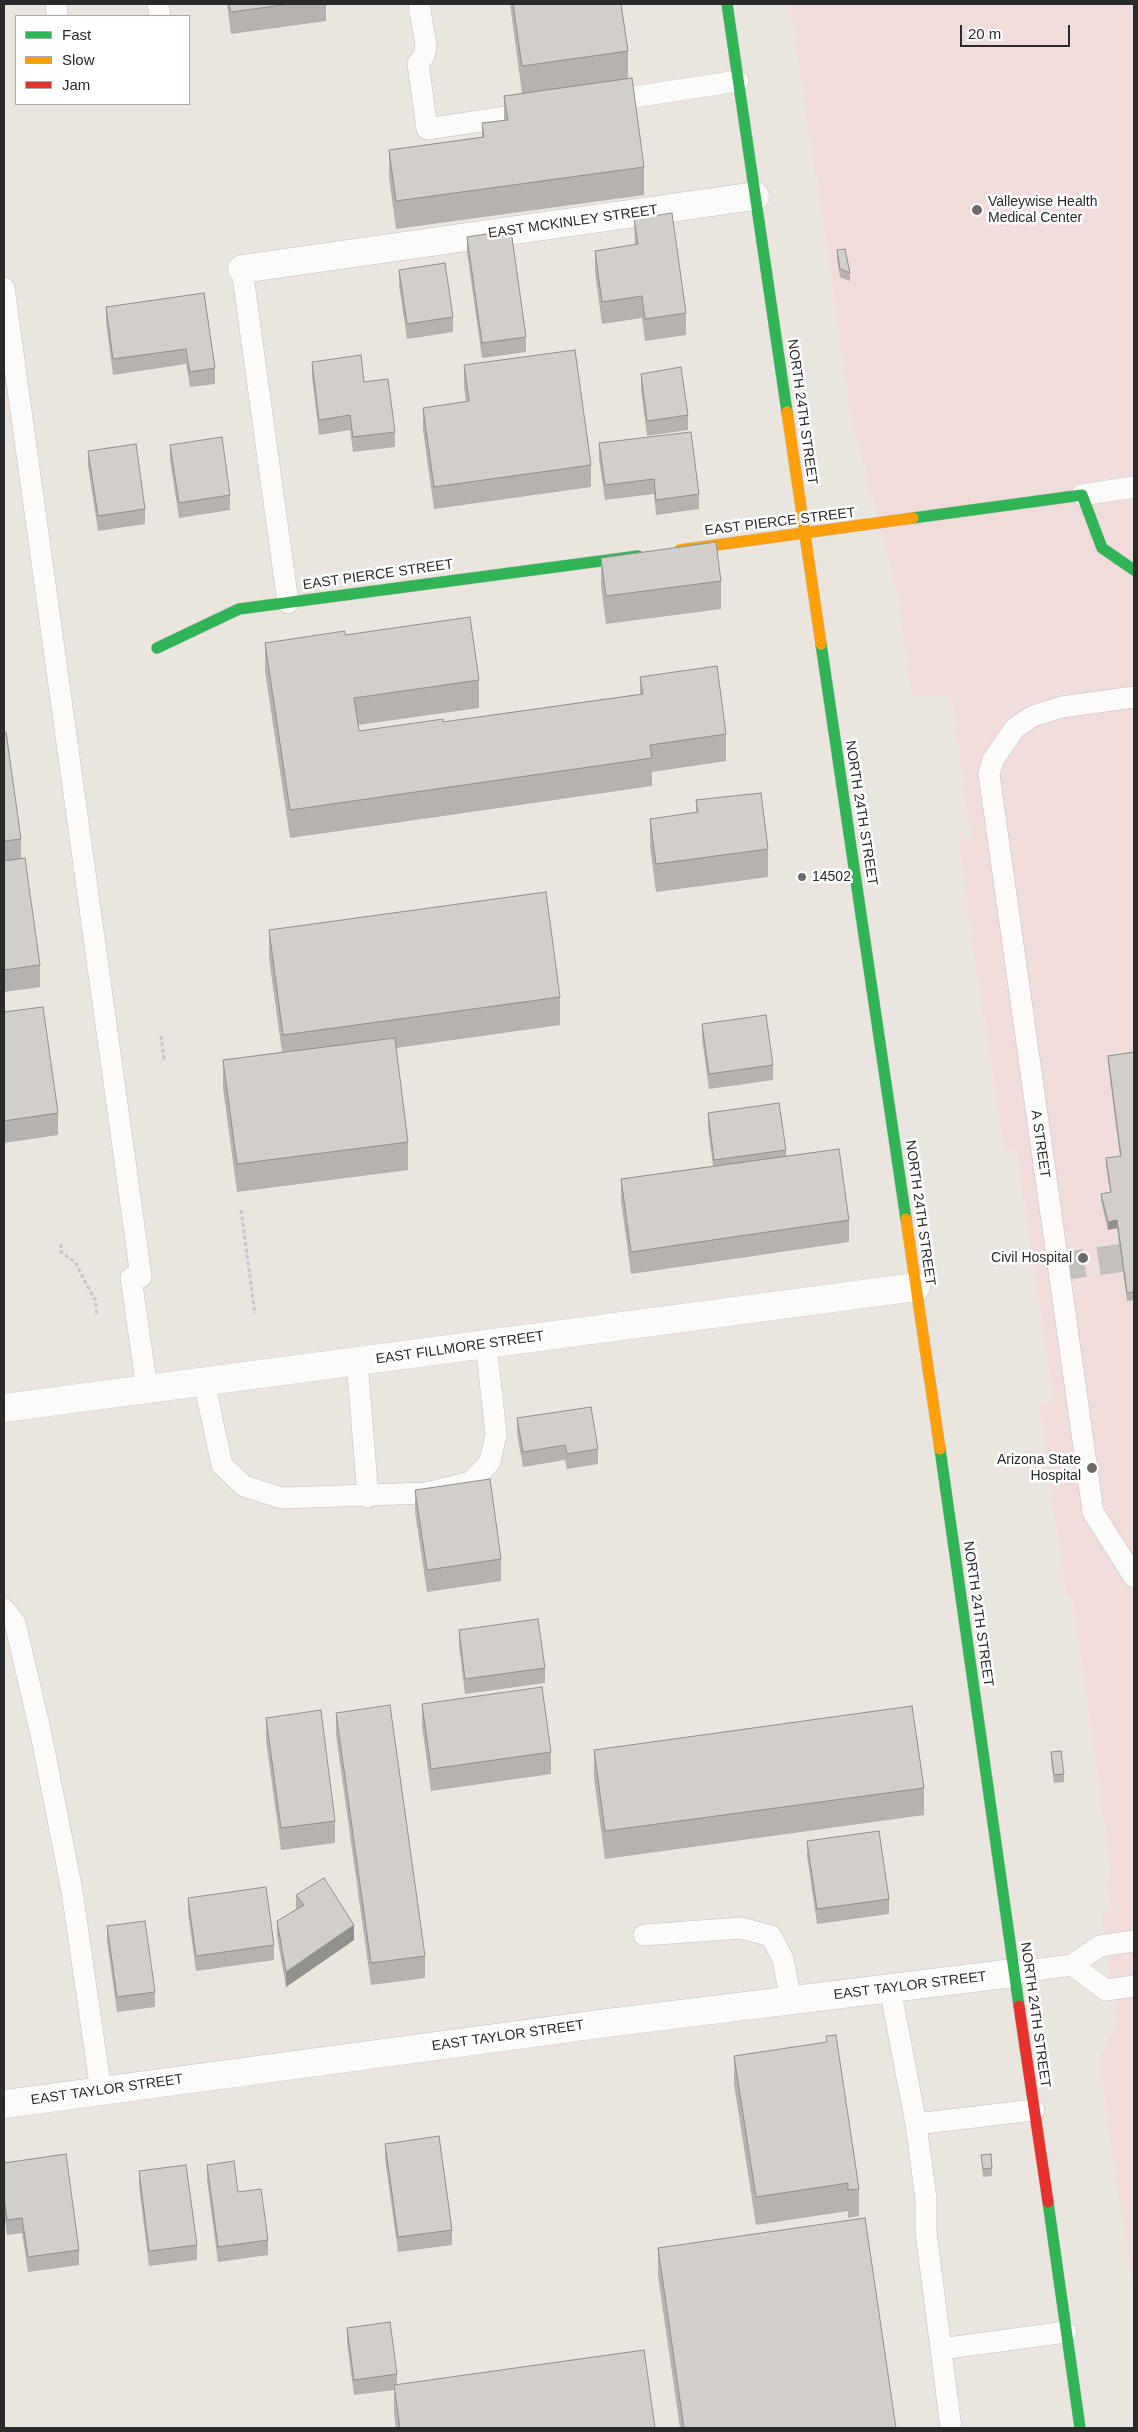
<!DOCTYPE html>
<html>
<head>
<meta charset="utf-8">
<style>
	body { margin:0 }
	#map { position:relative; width:1138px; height:2432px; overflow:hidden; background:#eae5df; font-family:Arial,sans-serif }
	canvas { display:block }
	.frame { position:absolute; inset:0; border:5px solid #2a2a2a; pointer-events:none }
	.legend { position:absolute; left:15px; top:15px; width:175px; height:90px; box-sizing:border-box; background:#fff; border:1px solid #aaa; margin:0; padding:6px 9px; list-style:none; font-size:15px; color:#2a2a2a }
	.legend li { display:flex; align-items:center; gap:10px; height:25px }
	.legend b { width:25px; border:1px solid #aaa }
	.scale { position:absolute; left:960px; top:25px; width:110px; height:22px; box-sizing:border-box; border:2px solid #2a2a2a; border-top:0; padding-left:6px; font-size:15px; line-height:18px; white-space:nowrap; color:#2a2a2a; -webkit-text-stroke:4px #fff; paint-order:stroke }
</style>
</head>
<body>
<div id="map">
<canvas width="1138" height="2432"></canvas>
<div class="frame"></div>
<ul class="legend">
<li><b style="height:6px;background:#30b455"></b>Fast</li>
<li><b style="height:6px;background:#ff9f0a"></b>Slow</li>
<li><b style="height:6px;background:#e5322d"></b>Jam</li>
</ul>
<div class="scale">20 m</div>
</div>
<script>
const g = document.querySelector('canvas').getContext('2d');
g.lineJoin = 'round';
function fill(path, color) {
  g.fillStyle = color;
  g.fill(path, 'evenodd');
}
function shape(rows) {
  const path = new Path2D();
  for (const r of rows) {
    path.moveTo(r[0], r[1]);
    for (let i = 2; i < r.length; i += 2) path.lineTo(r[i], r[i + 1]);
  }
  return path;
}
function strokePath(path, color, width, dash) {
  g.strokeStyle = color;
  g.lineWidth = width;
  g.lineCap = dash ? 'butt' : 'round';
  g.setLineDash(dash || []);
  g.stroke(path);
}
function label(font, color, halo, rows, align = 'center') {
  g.font = font + ' Arial,sans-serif';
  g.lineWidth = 5;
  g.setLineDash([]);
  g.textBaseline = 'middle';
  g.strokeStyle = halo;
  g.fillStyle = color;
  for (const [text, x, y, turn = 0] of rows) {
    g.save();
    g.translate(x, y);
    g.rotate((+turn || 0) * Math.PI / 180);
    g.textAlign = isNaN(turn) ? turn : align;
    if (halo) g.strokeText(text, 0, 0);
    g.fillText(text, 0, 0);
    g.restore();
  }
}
const medical = shape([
	[791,4,1134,4,1134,2294,1099,2061,1118,2019,1102,1915,1113,1910,1108,1880,1112,1880,1072,1597,1066,1598,1040,1404,1053,1402,1017,1151,1004,1152,958,840,972,837,951,695,913,697,899,599,851,416]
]);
const streetTunnel = shape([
	[1057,1267,1134,1256]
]);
const path = shape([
	[161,1036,164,1060],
	[241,1210,255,1314],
	[61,1244,61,1252,75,1262,95,1300,97,1314]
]);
const lane = shape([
	[56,4,57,16],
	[158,4,160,16],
	[419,4,426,46,424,56,418,63,427,129,533,113],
	[607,101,738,81],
	[242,269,288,603],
	[4,288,141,1277],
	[1082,495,1134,487],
	[1134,697,1062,707,1033,716,1015,728,993,760,989,774,1093,1512,1134,1577],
	[131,1278,147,1389],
	[357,1361,368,1497],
	[204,1382,222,1465,244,1486,282,1498,426,1493,471,1482,490,1462,496,1434,486,1344],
	[4,1609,15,1623,41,1734,72,1891,101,2091],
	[644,1935,741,1928,771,1936,783,1959,791,2001],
	[1072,1965,1106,1990,1134,1986],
	[1013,1973,1072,1965,1100,1946,1134,1941],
	[890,1988,916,2124,1034,2110],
	[916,2124,926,2199,926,2232,951,2428],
	[941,2349,1066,2332]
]);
const street = shape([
	[242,269,755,196],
	[4,1408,916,1287],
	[4,2104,606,2023,1013,1973]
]);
const fast = shape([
	[727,4,787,412],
	[913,518,1082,495,1102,548,1134,570],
	[821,644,906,1219],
	[157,648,239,609,638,556],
	[940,1449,1019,2006],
	[1048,2202,1080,2428]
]);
const slow = shape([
	[787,412,821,644],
	[680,550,913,518],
	[906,1219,940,1449]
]);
const jam = shape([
	[1019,2006,1048,2202]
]);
const wall = shape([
	[227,4,326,4,326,21,231,34],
	[510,4,621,4,628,51,628,79,644,167,644,195,396,229,389,178,389,150,482,137,482,123,504,120,504,96,522,93],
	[634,219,686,313,686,335,645,341,642,318,602,324,595,272,595,251,635,245],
	[467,237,526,337,526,352,482,358,467,252],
	[837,250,850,273,850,281,840,277,837,258],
	[399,270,453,317,453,332,407,339,399,285],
	[204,293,215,368,215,384,190,387,186,364,113,375,106,322,106,307],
	[312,362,364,382,395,432,395,447,353,452,350,430,319,435,312,377],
	[464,365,591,465,591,487,434,509,423,430,423,408,466,402,464,387],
	[641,374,688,415,688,430,647,436,641,389],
	[599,443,699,494,699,509,656,515,654,494,605,500,599,459],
	[170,445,230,495,230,510,179,518,170,460],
	[88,451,145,509,145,524,98,531,88,466],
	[601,558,721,581,721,609,606,624,601,586],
	[345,635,479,680,479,708,358,725,359,731,443,722,640,694,640,677,726,734,726,761,652,772,652,786,290,838,265,671,265,643],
	[4,732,21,839,21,859,40,965,40,987,4,992],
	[696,800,768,849,768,877,656,892,650,846,650,819,696,813],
	[269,930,560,997,560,1025,396,1048,408,1142,408,1170,237,1192,223,1088,223,1060,282,1052,269,958],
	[4,1012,58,1113,58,1135,4,1143],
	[702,1024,773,1065,773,1080,709,1089,702,1039],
	[1134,1052,1134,1300,1127,1301,1117,1228,1108,1230,1101,1201,1101,1194,1110,1192,1106,1166,1106,1158,1120,1157,1108,1064,1108,1056],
	[708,1113,786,1150,786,1156,849,1220,849,1242,631,1274,621,1201,621,1179,713,1166,708,1128],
	[517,1418,598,1449,598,1464,567,1469,565,1460,523,1467,517,1433],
	[415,1490,501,1559,501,1581,427,1592,415,1512],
	[459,1630,545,1668,545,1683,465,1694,459,1646],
	[422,1704,551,1752,551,1774,431,1791,422,1726],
	[336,1713,425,1956,425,1978,371,1985,336,1735],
	[266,1718,335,1821,335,1843,281,1850,266,1740],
	[594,1750,924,1788,924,1815,605,1859,594,1778],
	[1051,1752,1064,1774,1064,1782,1054,1783,1051,1760],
	[807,1841,889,1899,889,1914,817,1924,807,1856],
	[296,1895,354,1940,286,1987,277,1936,277,1921,296,1909],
	[188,1898,274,1945,274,1960,196,1971,188,1913],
	[107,1926,155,1992,155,2007,117,2012,107,1941],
	[826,2036,859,2189,859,2216,848,2218,848,2211,756,2225,734,2084,734,2056,826,2043],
	[385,2144,452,2230,452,2245,398,2252,385,2159],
	[981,2155,992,2168,992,2176,983,2177],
	[4,2163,79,2250,79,2265,28,2272,22,2233,7,2235,4,2212],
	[207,2165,238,2192,268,2240,268,2255,218,2262,207,2180],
	[139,2171,197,2245,197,2260,149,2266,139,2186],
	[658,2248,896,2428,680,2428,658,2276],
	[347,2328,397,2374,397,2385,655,2428,396,2428,394,2413,394,2390,354,2395,347,2343]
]);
const shadedWall = shape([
	[1117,1220,1117,1228,1108,1230,1108,1222],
	[354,1925,354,1940,286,1987,286,1972]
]);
const building = shape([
	[229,4,290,4,231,12,229,4],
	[513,4,621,4,628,51,522,66,513,4],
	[632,78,644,167,396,201,389,150,484,137,482,123,508,120,504,96,632,78],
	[672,213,686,313,645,319,642,296,602,302,595,251,638,244,634,219,672,213],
	[511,230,526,337,482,343,467,237,511,230],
	[845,249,850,273,840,269,837,250,845,249],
	[445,263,453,317,407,324,399,270,445,263],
	[204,293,215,368,190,372,186,349,113,359,106,307,204,293],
	[575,350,591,465,434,487,423,408,469,401,464,365,575,350],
	[361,355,364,382,388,379,395,432,353,437,350,415,319,420,312,362,361,355],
	[681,367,688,415,647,421,641,374,681,367],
	[691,432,699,494,656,500,654,479,605,485,599,443,691,432],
	[222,437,230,495,179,503,170,445,222,437],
	[136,444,145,509,98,516,88,451,136,444],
	[716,542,721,581,606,596,601,558,716,542],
	[470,617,479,680,354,698,359,731,443,719,443,722,643,694,640,677,717,666,726,734,650,745,652,758,290,810,265,643,345,631,345,635,470,617],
	[4,732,6,732,21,839,4,841,4,732],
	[761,793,768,849,656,864,650,819,698,812,696,800,761,793],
	[25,858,40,965,4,970,4,861,25,858],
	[546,892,560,997,283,1035,269,930,546,892],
	[43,1007,58,1113,4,1121,4,1012,43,1007],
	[766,1015,773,1065,709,1074,702,1024,766,1015],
	[395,1038,408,1142,237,1164,223,1060,395,1038],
	[1134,1052,1134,1292,1127,1293,1117,1220,1108,1222,1101,1194,1111,1192,1106,1158,1121,1156,1108,1056,1134,1052],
	[779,1103,786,1150,714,1160,708,1113,779,1103],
	[839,1149,849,1220,631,1252,621,1179,839,1149],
	[591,1407,598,1449,567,1454,565,1445,523,1452,517,1418,591,1407],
	[490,1479,501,1559,427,1570,415,1490,490,1479],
	[538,1619,545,1668,465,1679,459,1630,538,1619],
	[542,1687,551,1752,431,1769,422,1704,542,1687],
	[390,1705,425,1956,371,1963,336,1713,390,1705],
	[912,1706,924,1788,605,1831,594,1750,912,1706],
	[321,1710,335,1821,281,1828,266,1718,321,1710],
	[1061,1751,1064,1774,1054,1775,1051,1752,1061,1751],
	[879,1831,889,1899,817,1909,807,1841,879,1831],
	[324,1878,354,1925,286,1972,277,1921,304,1905,296,1895,324,1878],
	[266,1887,274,1945,196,1956,188,1898,266,1887],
	[145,1921,155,1992,117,1997,107,1926,145,1921],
	[836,2035,859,2189,848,2190,848,2183,756,2197,734,2056,827,2042,826,2036,836,2035],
	[439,2136,452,2230,398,2237,385,2144,439,2136],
	[66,2154,79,2250,28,2257,22,2218,7,2220,4,2197,4,2163,66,2154],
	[991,2154,992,2168,983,2169,981,2155,991,2154],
	[234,2161,238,2192,261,2189,268,2240,218,2247,207,2165,234,2161],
	[186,2165,197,2245,149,2251,139,2171,186,2165],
	[865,2218,896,2428,684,2428,658,2248,865,2218],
	[390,2322,397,2374,354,2380,347,2328,390,2322],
	[644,2350,655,2428,400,2428,394,2385,644,2350]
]);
const markers = [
	[977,210,6,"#6d6b69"],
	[802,877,5,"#6d6b69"],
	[1083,1258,6,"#6d6b69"],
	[1092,1468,6,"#6d6b69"]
];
const poiNames = [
	["Valleywise Health",988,202],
	["Medical Center",988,218],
	["14502",812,877],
	["Civil Hospital",1072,1258,"right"],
	["Arizona State",1081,1460,"right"],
	["Hospital",1081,1476,"right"]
];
const streetNames = [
	["EAST MCKINLEY STREET",573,222,-8],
	["NORTH 24TH STREET",802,412,82],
	["EAST PIERCE STREET",780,522,-7],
	["EAST PIERCE STREET",378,575,-8],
	["NORTH 24TH STREET",861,813,81],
	["A STREET",1040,1144,82],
	["NORTH 24TH STREET",920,1213,82],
	["EAST FILLMORE STREET",460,1348,-8],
	["NORTH 24TH STREET",978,1614,82],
	["EAST TAYLOR STREET",910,1986,-7],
	["NORTH 24TH STREET",1035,2015,82],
	["EAST TAYLOR STREET",508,2036,-8],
	["EAST TAYLOR STREET",107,2090,-8]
];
fill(medical, '#f0dddb');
strokePath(streetTunnel, '#c4c0bb', 28, [28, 14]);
strokePath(lane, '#c3c1c1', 22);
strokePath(street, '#c3c1c1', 29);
strokePath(fast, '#c3c1c1', 12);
strokePath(slow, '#c3c1c1', 12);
strokePath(jam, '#c3c1c1', 12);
strokePath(path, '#c8c7c7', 3, [4, 2.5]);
strokePath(lane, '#fcfbfa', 21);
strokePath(street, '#fcfbfa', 28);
strokePath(fast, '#30b455', 11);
strokePath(slow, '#ff9f0a', 11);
strokePath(jam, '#e5322d', 11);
fill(wall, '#b5b2af');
fill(shadedWall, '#93918e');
fill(building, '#d2cfcb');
strokePath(building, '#93918e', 1);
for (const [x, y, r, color] of markers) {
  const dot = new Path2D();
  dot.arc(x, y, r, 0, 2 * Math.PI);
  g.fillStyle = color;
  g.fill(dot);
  strokePath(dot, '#fff', 2);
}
label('14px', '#2a2a2a', '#fff', poiNames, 'left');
label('14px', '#2a2a2a', '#fff', streetNames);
</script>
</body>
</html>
